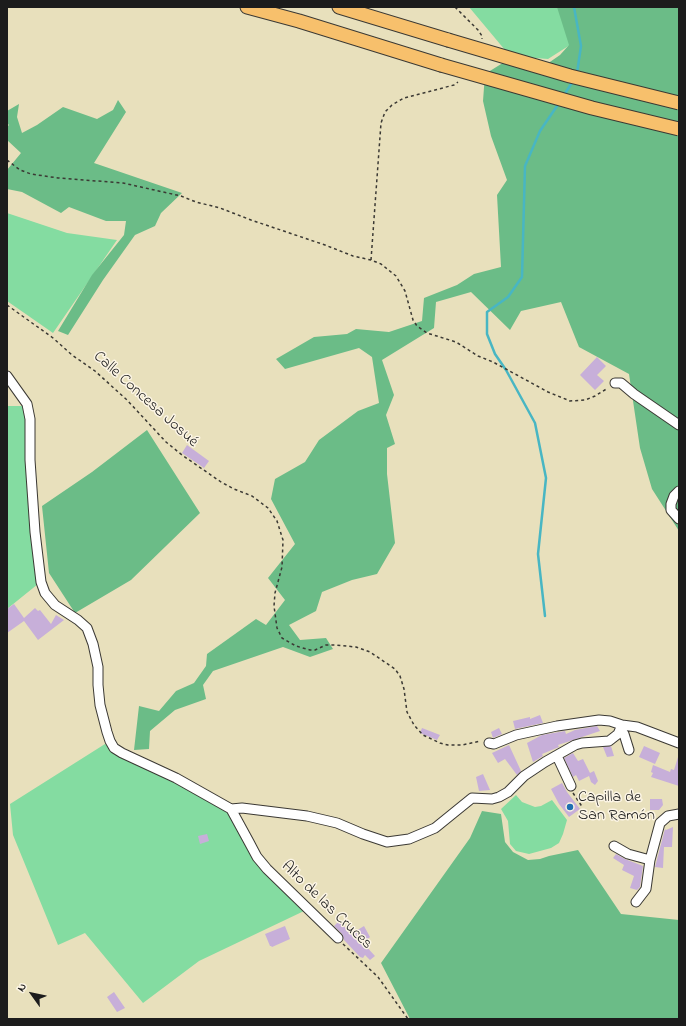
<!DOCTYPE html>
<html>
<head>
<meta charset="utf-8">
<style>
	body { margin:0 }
	#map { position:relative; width:686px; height:1026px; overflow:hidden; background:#e8e0bc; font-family:"Indie Flower",sans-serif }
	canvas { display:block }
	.frame { position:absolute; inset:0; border:8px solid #1c1c1c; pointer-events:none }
	.north { position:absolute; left:12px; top:974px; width:40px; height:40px; -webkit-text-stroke:3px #fcf5e5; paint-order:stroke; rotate:303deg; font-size:11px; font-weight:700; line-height:16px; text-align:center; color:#1c1c1c }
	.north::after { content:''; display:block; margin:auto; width:14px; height:18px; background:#1c1c1c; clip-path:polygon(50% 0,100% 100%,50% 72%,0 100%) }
</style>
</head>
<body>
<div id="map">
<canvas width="686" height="1026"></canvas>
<div class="frame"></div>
<div class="north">N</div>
</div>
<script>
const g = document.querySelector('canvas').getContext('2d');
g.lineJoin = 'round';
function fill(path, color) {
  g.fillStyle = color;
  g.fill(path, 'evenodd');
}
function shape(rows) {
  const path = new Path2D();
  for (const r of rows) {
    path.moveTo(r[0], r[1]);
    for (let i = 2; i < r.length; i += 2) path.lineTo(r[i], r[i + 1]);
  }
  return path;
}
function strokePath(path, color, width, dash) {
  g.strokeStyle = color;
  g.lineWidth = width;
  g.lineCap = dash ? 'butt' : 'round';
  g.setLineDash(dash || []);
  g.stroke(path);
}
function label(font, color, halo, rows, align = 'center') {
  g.font = font + ' "Indie Flower",sans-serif';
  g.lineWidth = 3;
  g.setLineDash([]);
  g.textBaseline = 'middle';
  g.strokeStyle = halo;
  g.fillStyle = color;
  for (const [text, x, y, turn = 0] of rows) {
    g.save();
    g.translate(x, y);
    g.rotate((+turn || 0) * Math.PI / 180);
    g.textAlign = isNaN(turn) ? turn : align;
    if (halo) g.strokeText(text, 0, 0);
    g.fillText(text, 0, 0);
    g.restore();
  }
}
const green = shape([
	[469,7,558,7,570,45,548,59,510,56],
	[7,213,67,233,117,240,53,333,7,301],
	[7,406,26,406,38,584,7,609],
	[105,744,115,752,152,769,228,811,304,911,199,961,143,1003,85,933,58,945,13,835,10,804],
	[516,795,522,802,535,807,541,806,552,800,567,820,563,834,559,843,551,848,529,854,516,851,510,844,508,821,501,809]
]);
const forest = shape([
	[557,7,679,7,679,531,652,489,640,448,629,374,579,347,561,302,521,311,510,330,471,292,436,302,434,328,382,360,394,395,386,415,395,444,387,448,387,474,395,543,377,574,352,580,322,592,316,611,289,625,300,640,326,638,333,649,310,657,283,647,213,671,203,685,206,699,175,710,150,731,149,749,134,750,139,706,159,711,176,691,194,683,206,666,207,654,256,619,266,625,285,600,268,578,295,544,271,499,275,479,305,462,319,440,358,411,379,403,372,357,359,348,285,369,276,359,314,337,347,334,356,329,389,332,422,321,424,298,457,285,474,274,501,267,497,195,507,180,491,136,483,101,485,74,506,61,547,64,560,55,569,45],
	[118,100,126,112,94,163,182,193,161,213,155,226,135,235,103,280,68,335,58,331,92,275,124,235,126,221,106,221,69,207,61,213,22,192,7,189,7,170,21,153,7,140,7,127,9,125,7,123,7,111,19,104,17,117,22,133,37,125,63,107,97,119,113,110],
	[147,430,200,513,131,580,75,613,49,573,42,506,92,472],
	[482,811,501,814,505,842,513,852,528,860,540,859,549,856,578,850,621,914,679,920,679,1019,410,1019,381,963,470,838]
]);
const stream = shape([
	[574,7,581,46,577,73],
	[564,95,573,81],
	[545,616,538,554,546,478,535,423,506,370,495,354,487,334,487,312,508,297,522,277,525,166,540,131,559,103]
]);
const building = shape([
	[597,357,606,366,597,375,604,381,595,390,580,375],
	[187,445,209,461,204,468,182,453],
	[14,604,24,618,35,608,38,611,40,610,51,624,56,615,64,620,38,640,24,621,7,633,7,609],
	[540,715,543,723,515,729,513,721,530,717,530,719],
	[597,726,600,731,558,745,559,747,542,754,543,756,533,762,527,743,542,735,565,731,566,734,575,730],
	[422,728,440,735,437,740,420,733],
	[499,728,502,734,493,738,491,732],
	[509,745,521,771,517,775,505,759,498,763,492,753],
	[611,746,614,756,607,757,603,747],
	[644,746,660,753,655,764,639,757],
	[573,753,578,761,583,759,590,773,594,771,598,781,595,785,591,782,589,776,579,781,576,775,573,777,564,758],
	[678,757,679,786,651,777,653,773,651,772,653,765,670,772,671,769,674,770],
	[483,774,490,790,479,791,476,777],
	[562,783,567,792,580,809,569,817,559,804,551,789],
	[650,799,662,799,663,805,659,810,650,810],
	[673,827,672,847,664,847,663,868,655,867,665,829,666,830],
	[207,834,209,841,200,844,198,836],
	[616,854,625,859,643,866,640,887,637,890,630,888,634,876,622,870,624,865,613,858],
	[339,921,351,934,364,926,370,937,363,943,375,956,370,960,365,955,363,958,360,957,344,940,342,934,334,926],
	[285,926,290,939,272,947,271,946,270,946,265,934],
	[114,992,125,1008,117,1012,107,997]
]);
const path = shape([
	[455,7,478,30,482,36,482,39],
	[7,160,20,170,31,174,58,178,123,183,181,196,196,202,220,208,251,220,325,245,353,256,371,260,381,264,396,276,405,291,413,320,417,326,427,333,456,342,478,356,493,362,548,392,570,401,585,400,595,396,608,388],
	[371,260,381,123,385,112,392,105,404,98,454,85,458,82],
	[7,305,53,338,72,355,95,371,127,400,166,442,182,455,221,482,234,489,252,496,268,508,277,521,283,540,282,567,275,593,274,606,277,628,282,638,296,646,310,650,315,650,326,645,336,645,356,647,370,652,395,669,400,676,404,689,407,712,414,725,423,735,440,743,448,745,462,745,481,741],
	[573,793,583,808],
	[343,944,378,977,408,1019]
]);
const minor = shape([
	[7,376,27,404,30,419,30,460,35,532,41,582,45,593,55,605,78,620,87,628,93,644,98,667,98,685,100,705,107,732,110,741,114,748,122,753,176,778,231,809,242,808,307,816,337,823,363,834,387,842,409,839,435,828,472,798,492,799,499,797,508,792,524,776,545,762,575,745,582,743,609,741,618,734,622,725],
	[615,383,621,383,634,394,679,425],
	[679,491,674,496,671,504,671,510,679,519],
	[620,729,624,734,629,750],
	[489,743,494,744,516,735,557,726,599,720,610,721,622,725,637,727,679,743],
	[557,756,571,786],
	[231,809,249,842,257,857,267,869,338,938],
	[614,846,628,854,650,860],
	[636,902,646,889,650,860,660,823,668,816,679,814]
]);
const highway = shape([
	[247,7,299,21,441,65],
	[339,7,448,40]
]);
const highwayBridge = shape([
	[448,40,570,76,679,103],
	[441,65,592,108,679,129]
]);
const markers = [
	[570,807,4,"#1f6fb2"]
];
const streetNames = [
	["Calle Concesa Josué",145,400,42],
	["Alto de las Cruces",326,906,44]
];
const poiNames = [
	["Capilla de",578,798],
	["San Ramón",578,816]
];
fill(green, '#84dca1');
fill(forest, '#6bbc87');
strokePath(stream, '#48b6c3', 2.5);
fill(building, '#c7afd9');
strokePath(minor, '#3b3934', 11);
strokePath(highway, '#3b3934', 15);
strokePath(path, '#3b3934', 1.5, [3, 3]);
strokePath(minor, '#fff', 9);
strokePath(highway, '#f7c06c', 13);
strokePath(highwayBridge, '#3b3934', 15, []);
strokePath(highwayBridge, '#f7c06c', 13);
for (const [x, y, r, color] of markers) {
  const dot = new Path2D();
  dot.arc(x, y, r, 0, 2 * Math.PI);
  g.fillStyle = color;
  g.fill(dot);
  strokePath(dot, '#fcf5e5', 1.5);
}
label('16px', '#1c1c1c', '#fcf5e5', streetNames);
label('16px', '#1c1c1c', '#fcf5e5', poiNames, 'left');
</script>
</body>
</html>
